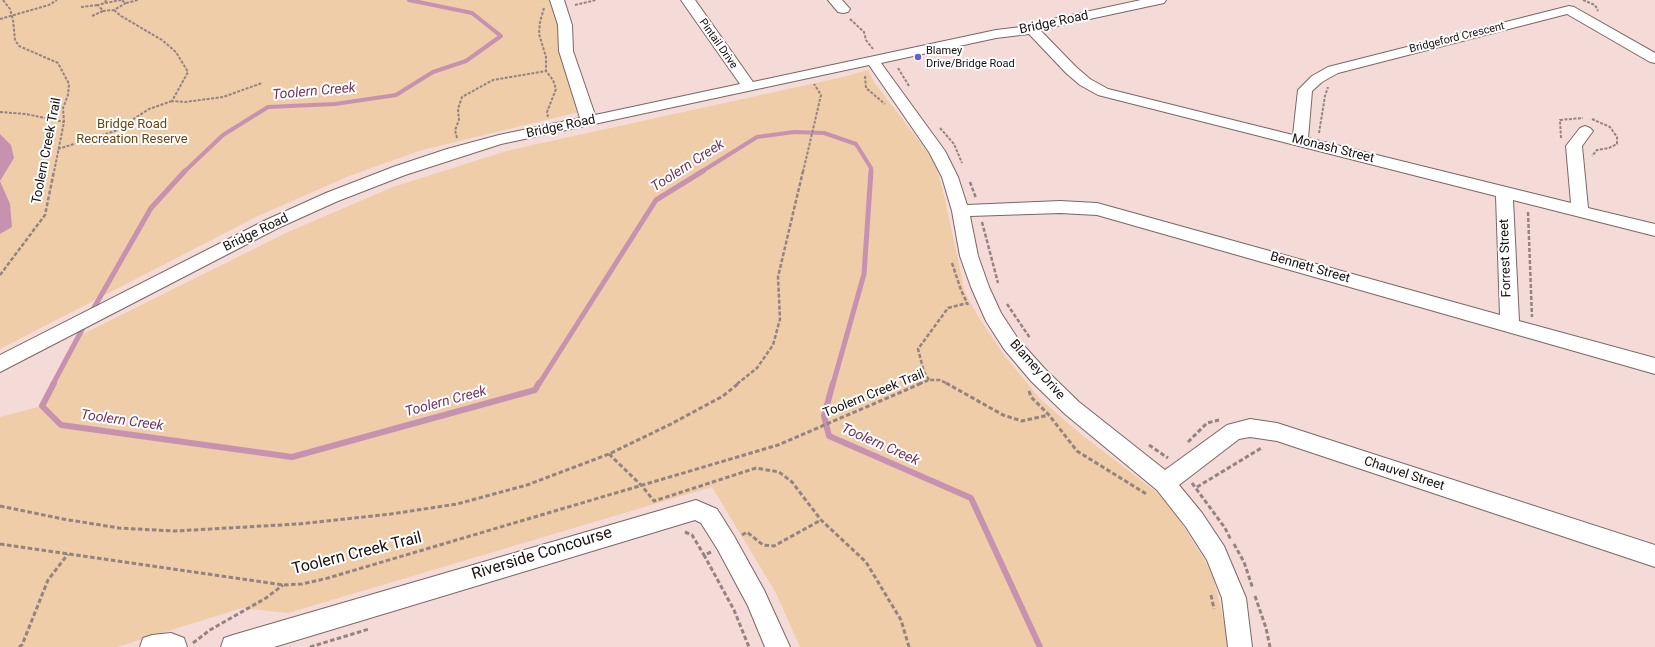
<!DOCTYPE html>
<html>
<head>
<meta charset="utf-8">
<style>
	body { margin:0 }
	canvas { display:block; background:#f4dbd7 }
</style>
</head>
<body>
<canvas width="1655" height="647"></canvas>
<script>
const g = document.querySelector('canvas').getContext('2d');
g.lineJoin = 'round';
function fill(path, color) {
  g.fillStyle = color;
  g.fill(path, 'evenodd');
}
function shape(rows) {
  const path = new Path2D();
  for (const r of rows) {
    path.moveTo(r[0], r[1]);
    for (let i = 2; i < r.length; i += 2) path.lineTo(r[i], r[i + 1]);
  }
  return path;
}
function strokePath(path, color, width, dash) {
  g.strokeStyle = color;
  g.lineWidth = width;
  g.lineCap = dash ? 'butt' : 'round';
  g.setLineDash(dash || []);
  g.stroke(path);
}
function label(font, color, halo, rows, align = 'center') {
  g.font = font + ' Roboto,sans-serif';
  g.lineWidth = 4;
  g.setLineDash([]);
  g.textBaseline = 'middle';
  g.strokeStyle = halo;
  g.fillStyle = color;
  for (const [text, x, y, turn = 0] of rows) {
    g.save();
    g.translate(x, y);
    g.rotate((+turn || 0) * Math.PI / 180);
    g.textAlign = isNaN(turn) ? turn : align;
    if (halo) g.strokeText(text, 0, 0);
    g.fillText(text, 0, 0);
    g.restore();
  }
}
const green = shape([
	[0,0,549,0,552,3,557,26,559,52,579,112,422,150,349,176,258,216,0,349],
	[868,70,874,82,926,150,937,169,945,199,965,293,981,321,1004,355,1040,399,1082,435,1168,501,1212,572,1230,647,800,647,776,593,712,487,288,613,242,608,117,647,0,647,0,417,42,406,77,337,288,232,393,187,510,150,843,77]
]);
const water = shape([
	[0,134,11,145,14,158,0,181],
	[0,181,10,204,12,227,0,234]
]);
const streamFar2 = shape([
	[184,172,223,135,268,107,335,104,396,95,433,72,466,61,501,36,472,13,409,0],
	[701,172,757,137,794,132,824,133,856,144,871,168,871,172]
]);
const streamFar1 = shape([
	[91,313,151,208,185,171],
	[53,384,85,324],
	[539,384,656,200,703,171],
	[833,384,864,274,871,171]
]);
const stream = shape([
	[54,383,42,406,61,425,292,457,535,390,539,383],
	[833,383,824,416,829,436,971,498,1040,647]
]);
const pathFar2 = shape([
	[3,0,10,9,13,20,15,40,19,46,58,63,69,84,68,95,63,108,64,122,54,172],
	[106,0,105,3,98,5,103,11,114,10,126,3,121,0],
	[1583,0,1595,5,1598,11],
	[105,3,121,0],
	[126,3,138,0],
	[575,5,596,0],
	[81,7,98,5],
	[544,8,540,22,539,34,546,57,546,71,553,80,556,89,547,112,548,117],
	[114,10,121,16,162,40,176,52,188,72,172,101,185,102,223,97,262,83],
	[92,16,103,11],
	[0,19,49,5,57,0],
	[850,19,864,32,866,40,873,49],
	[898,68,909,86],
	[865,76,866,88,885,104],
	[0,112,26,114,64,122],
	[1592,119,1610,127,1617,137,1617,144,1609,148,1597,150,1592,156],
	[940,128,954,144,962,163],
	[1319,133,1325,96,1328,87],
	[457,138,455,130,459,120,458,109,462,97,493,80,546,71],
	[1561,138,1560,120,1583,118],
	[58,149,115,131,149,109,172,101],
	[803,172,821,95,814,84]
]);
const pathFar1 = shape([
	[970,182,976,198],
	[1528,212,1532,317],
	[982,222,998,283],
	[952,263,961,290,968,305],
	[0,275,45,215,54,171],
	[1007,304,1030,338],
	[929,380,924,372,918,349,948,308,967,303],
	[737,384,757,368,773,345,780,319,778,277,803,171],
	[919,384,929,380,940,380,948,384]
]);
const path = shape([
	[946,383,1003,415,1022,421,1049,415],
	[1029,391,1031,397,1049,415,1077,451,1148,495],
	[1188,442,1207,423,1219,420],
	[1149,445,1168,458],
	[609,454,642,486,654,501,756,468,779,472,792,482,821,520,866,562,901,620,909,647],
	[1192,483,1225,528,1231,540],
	[1197,487,1263,447],
	[0,506,63,519,119,528,175,531,298,524,391,514,457,504,527,485,609,454,671,424,723,396,739,383],
	[685,532,692,535,704,555],
	[742,535,747,532,763,545,774,546,821,520],
	[0,544,284,585,302,584,328,578,778,445,922,383],
	[1234,544,1244,562,1253,589],
	[711,552,704,555,734,610,749,647],
	[1211,595,1214,609],
	[1255,596,1266,628,1270,647],
	[193,643,210,630,266,598,283,585],
	[19,647,22,645,48,580,68,554],
	[310,647,369,629]
]);
const minor = shape([
	[550,0,564,0,572,25,573,51,595,115,740,84,681,0,695,0,753,82,996,30,1030,26,1053,19,1141,0,1166,0,1164,3,1057,26,1041,31,1076,67,1090,79,1108,89,1293,135,1298,90,1312,76,1328,67,1569,6,1574,7,1655,53,1655,63,1650,62,1567,14,1338,73,1322,82,1312,91,1308,138,1571,203,1566,146,1580,128,1585,126,1590,128,1593,131,1582,146,1588,208,1655,224,1655,236,1513,200,1519,321,1655,358,1655,374,1097,215,1060,213,970,216,978,256,989,287,1001,313,1018,339,1045,369,1079,402,1165,470,1227,425,1250,419,1277,423,1655,545,1655,567,1277,441,1250,437,1239,439,1179,485,1202,513,1224,546,1246,598,1252,647,1228,647,1222,598,1207,560,1186,527,1157,490,1065,414,1031,381,1004,349,986,321,971,287,960,256,952,211,942,177,929,152,869,65,501,144,405,175,338,201,278,228,0,372,0,355,266,220,326,193,393,167,447,149,499,135,580,118,559,51,558,25,550,0],
	[1029,34,1066,73,1080,85,1098,95,1496,196,1500,315,1097,203,1060,201,967,205,958,177,945,151,881,63,996,38,1029,34],
	[828,0,842,0,850,9,848,12,843,13,838,12,828,0],
	[696,500,717,509,734,536,764,590,790,647,765,647,748,606,718,550,701,523,695,520,274,647,221,647,224,638,233,635,696,500],
	[171,633,184,638,187,647,140,647,143,638,152,635,171,633]
]);
const markers = [
	[918,57,4,"#645fd8"]
];
const farStreetnames = [
	["Bridgeford Crescent",1457,38,-14],
	["Pintail Drive",718,44,55]
];
const farPoinames = [
	["Blamey",926,51],
	["Drive/Bridge Road",926,64]
];
const streetNames = [
	["Bridge Road",1054,23,-12],
	["Bridge Road",561,127,-12],
	["Monash Street",1333,149,14],
	["Toolern Creek Trail",47,151,-79],
	["Bridge Road",256,233,-26],
	["Forrest Street",1506,258,-92],
	["Bennett Street",1310,268,16],
	["Blamey Drive",1037,370,48],
	["Toolern Creek Trail",874,394,-22],
	["Chauvel Street",1404,474,18]
];
const parkNames = [
	["Bridge Road",132,125],
	["Recreation Reserve",132,140]
];
const waterNames = [
	["Toolern Creek",314,92,-5],
	["Toolern Creek",688,166,-33],
	["Toolern Creek",446,402,-15],
	["Toolern Creek",122,421,8],
	["Toolern Creek",880,445,24]
];
const nearStreetnames = [
	["Toolern Creek Trail",357,554,-14],
	["Riverside Concourse",542,554,-17]
];
fill(green, '#eecda8');
fill(water, '#c792b0');
strokePath(streamFar2, '#c792b0', 4);
strokePath(streamFar1, '#c792b0', 5);
strokePath(stream, '#c792b0', 6);
strokePath(minor, '#7c6664', 2);
strokePath(pathFar2, '#958381', 2, [3, 1.5]);
strokePath(pathFar1, '#958381', 2.5, [4, 2]);
strokePath(path, '#958381', 3, [4.5, 2.5]);
fill(minor, '#fff');
for (const [x, y, r, color] of markers) {
  const dot = new Path2D();
  dot.arc(x, y, r, 0, 2 * Math.PI);
  g.fillStyle = color;
  g.fill(dot);
  strokePath(dot, '#fff', 1.5);
}
label('11px', '#18100f', '#fff', farStreetnames);
label('11px', '#18100f', '#fff', farPoinames, 'left');
label('13px', '#18100f', '#fff', streetNames);
label('13px', '#6c4510', '#fff', parkNames);
label('italic 14px', '#75335c', '#fff', waterNames);
label('16px', '#18100f', '#fff', nearStreetnames);
</script>
</body>
</html>
